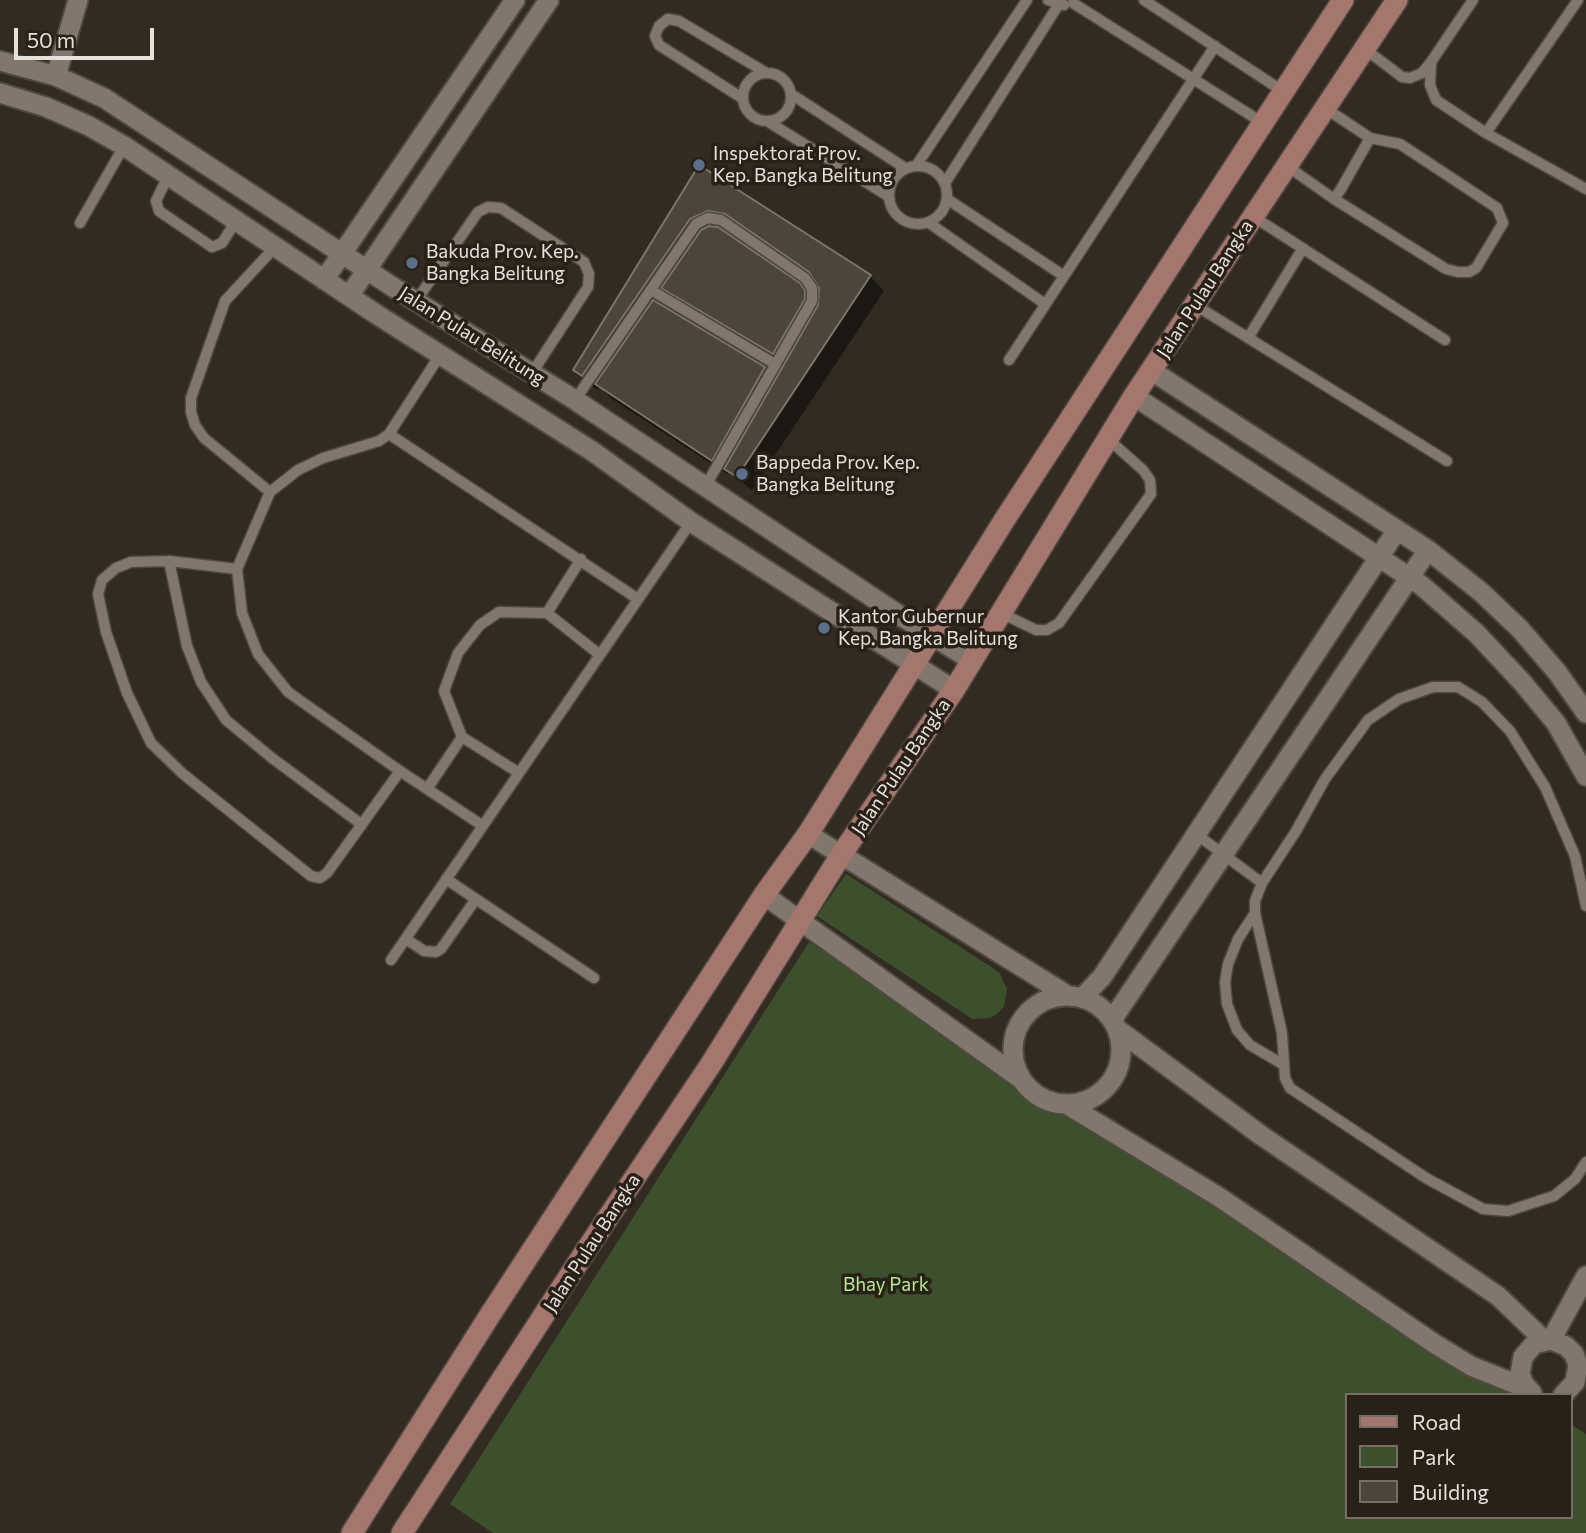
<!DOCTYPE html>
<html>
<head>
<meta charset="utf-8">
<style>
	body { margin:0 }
	#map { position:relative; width:1586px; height:1533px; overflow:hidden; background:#332b22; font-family:Commissioner,sans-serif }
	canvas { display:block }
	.legend { position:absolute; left:1345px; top:1393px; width:228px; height:126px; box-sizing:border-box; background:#292118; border:2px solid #756e66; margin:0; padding:9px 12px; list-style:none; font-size:21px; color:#e6e1db }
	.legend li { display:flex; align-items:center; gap:14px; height:35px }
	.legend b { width:35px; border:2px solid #756e66 }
	.scale { position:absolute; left:14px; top:28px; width:140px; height:32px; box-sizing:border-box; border:4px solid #e6e1db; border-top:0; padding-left:9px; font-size:21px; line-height:24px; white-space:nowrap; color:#e6e1db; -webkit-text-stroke:5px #292118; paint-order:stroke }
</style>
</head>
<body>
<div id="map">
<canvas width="1586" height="1533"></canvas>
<ul class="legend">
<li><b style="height:9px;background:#a4766d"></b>Road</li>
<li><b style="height:19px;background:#3c502e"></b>Park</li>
<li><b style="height:19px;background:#4d443a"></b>Building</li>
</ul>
<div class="scale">50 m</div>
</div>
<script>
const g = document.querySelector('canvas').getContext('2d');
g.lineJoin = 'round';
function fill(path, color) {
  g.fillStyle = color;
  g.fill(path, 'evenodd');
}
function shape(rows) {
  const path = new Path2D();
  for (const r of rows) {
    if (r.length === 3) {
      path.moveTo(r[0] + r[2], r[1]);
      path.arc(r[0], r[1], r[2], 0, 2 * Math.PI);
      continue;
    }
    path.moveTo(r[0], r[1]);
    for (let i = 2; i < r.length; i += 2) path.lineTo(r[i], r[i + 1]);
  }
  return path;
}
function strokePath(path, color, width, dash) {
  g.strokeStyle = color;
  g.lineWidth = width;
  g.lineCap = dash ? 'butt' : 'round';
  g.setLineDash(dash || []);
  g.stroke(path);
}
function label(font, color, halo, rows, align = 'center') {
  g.font = font + ' Commissioner,sans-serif';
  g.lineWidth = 7;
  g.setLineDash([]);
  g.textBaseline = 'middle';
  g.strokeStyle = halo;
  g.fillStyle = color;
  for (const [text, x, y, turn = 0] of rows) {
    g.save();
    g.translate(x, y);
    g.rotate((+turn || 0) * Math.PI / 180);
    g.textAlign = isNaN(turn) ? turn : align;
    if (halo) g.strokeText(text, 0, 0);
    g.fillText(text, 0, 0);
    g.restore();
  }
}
const green = shape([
	[846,874,999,972,1007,989,1004,1006,998,1013,990,1018,972,1019,817,916],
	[809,942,1525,1395,1346,1395,1346,1517,1570,1517,1570,1424,1586,1434,1586,1533,493,1533,450,1504]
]);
const shadow = shape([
	[699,167,870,276,884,291,752,490,729,471,727,474,612,399,600,387,598,390,590,385,576,370],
	[724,225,742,228,816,280,821,288,820,309,799,285,717,228],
	[666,290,678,302,785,366,777,381,764,368,657,304]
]);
const building = shape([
	[699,165,871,275,737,477,724,469,818,305,819,288,809,272,725,214,708,211,690,219,582,376,573,370,699,165],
	[709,226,718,227,800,283,805,290,805,299,773,354,661,288,701,230,709,226],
	[653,300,765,367,712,461,595,384,653,300]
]);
const lane = shape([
	[1048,0,1064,5],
	[1144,0,1284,92],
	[1073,3,1263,123],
	[1365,49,1402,77,1410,78,1422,73,1431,62,1473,0],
	[1431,62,1430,85,1436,100,1486,133,1578,0],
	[767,97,24],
	[791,94,905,168],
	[742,98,659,45,655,36,659,26,668,19,679,21,765,72],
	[767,121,888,196],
	[1486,133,1586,189],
	[918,195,29],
	[916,166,1027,0],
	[1287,166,1334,199,1341,189,1370,138,1325,108],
	[168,176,156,201,159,211,212,247,222,243,236,221],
	[945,183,1059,4],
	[947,199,1064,276],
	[1334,199,1446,269,1458,272,1469,272,1476,268,1503,223,1497,208,1400,144,1370,138],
	[1254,217,1445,340],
	[80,223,124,146],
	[929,223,1045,304],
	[275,247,225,301,191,398,191,412,195,425,204,438,270,492,237,569,242,613,258,654,288,692,400,771,483,826],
	[651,290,775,364],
	[416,301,478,212,488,207,501,208,584,262,589,274,588,287,532,373],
	[1195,305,1447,461],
	[1248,338,1303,248],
	[1009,360,1215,46],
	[575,400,696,224,708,218,721,220,805,278,812,288,812,301,705,487],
	[389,434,638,599],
	[270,492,298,470,323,458,379,441,389,434,440,355],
	[169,561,187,646,201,682,226,720,272,758,361,824],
	[237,569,169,561,131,562,116,568,102,580,98,594,106,632,127,693,151,743,183,774,311,876,320,878,327,873,400,771],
	[547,613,581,559],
	[1001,613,1036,630,1047,630,1059,623,1151,494,1150,480,1143,470,1108,439],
	[519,773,462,737,444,691,458,653,480,625,499,612,547,613,600,655],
	[427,789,462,737],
	[1196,834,1262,883],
	[446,879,594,978],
	[1586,906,1575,856,1545,787,1510,731,1482,702,1458,687,1433,687,1399,699,1368,720,1325,779,1296,831,1262,883,1255,901,1255,913,1282,1033,1285,1078,1290,1088,1426,1178,1483,1209,1508,1211,1554,1196,1575,1179,1586,1162],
	[1255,913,1238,939,1228,964,1225,982,1227,1004,1237,1030,1250,1045,1284,1065],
	[406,939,424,951,436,952,441,949,476,899],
	[391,960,691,522]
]);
const street = shape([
	[0,61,56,76,104,98,393,287,575,400,896,613,971,660],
	[56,76,78,0],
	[0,93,46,107,89,126,124,146,376,314,592,451,691,522,954,690],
	[324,280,515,0],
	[349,296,549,0],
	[1152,371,1428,550,1481,592,1520,629,1557,672,1586,713],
	[1134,396,1421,585,1476,633,1522,682,1556,723,1586,776],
	[808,834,1067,995],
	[764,895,1021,1079],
	[1067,1050,54],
	[1082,998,1102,977,1397,530],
	[1112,1020,1428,550],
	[1117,1029,1262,1136,1498,1296,1545,1341],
	[1066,1104,1219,1197,1435,1344,1471,1366,1528,1389],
	[1551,1340,1586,1276],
	[1532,1393,1524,1384,1520,1374,1523,1357,1534,1344,1551,1340,1566,1346,1574,1354,1578,1365,1575,1382,1563,1395]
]);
const secondary = shape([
	[352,1533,490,1315,764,895,808,834,1005,519,1343,0],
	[402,1533,585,1252,711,1064,841,855,954,690,1134,396,1397,0]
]);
const markers = [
	[699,165,7,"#5c6f8a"],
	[412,263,7,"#5c6f8a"],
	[742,474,7,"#5c6f8a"],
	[824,628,7,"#5c6f8a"]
];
const poiNames = [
	["Inspektorat Prov.",713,154],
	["Kep. Bangka Belitung",713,176],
	["Bakuda Prov. Kep.",426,252],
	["Bangka Belitung",426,274],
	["Bappeda Prov. Kep.",756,463],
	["Bangka Belitung",756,485],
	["Kantor Gubernur",838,617],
	["Kep. Bangka Belitung",838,639]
];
const streetNames = [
	["Jalan Pulau Bangka",1205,289,-57],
	["Jalan Pulau Belitung",472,336,32],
	["Jalan Pulau Bangka",901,767,-56],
	["Jalan Pulau Bangka",592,1243,-57]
];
const parkNames = [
	["Bhay Park",886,1285]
];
fill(green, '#3c502e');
fill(shadow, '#0007');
fill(building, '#4d443a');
strokePath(building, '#7e756a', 2);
strokePath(lane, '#4f4941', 13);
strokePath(street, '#4f4941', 23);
strokePath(secondary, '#4f4941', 24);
strokePath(lane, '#81776d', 10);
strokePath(street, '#81776d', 19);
strokePath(secondary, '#a4766d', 21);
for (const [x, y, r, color] of markers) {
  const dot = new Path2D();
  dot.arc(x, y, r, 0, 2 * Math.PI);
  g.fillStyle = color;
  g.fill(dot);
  strokePath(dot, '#292118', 2.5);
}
label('19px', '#e6e1db', '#292118', poiNames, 'left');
label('19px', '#e6e1db', '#292118', streetNames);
label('19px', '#b3e790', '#292118', parkNames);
</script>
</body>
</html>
